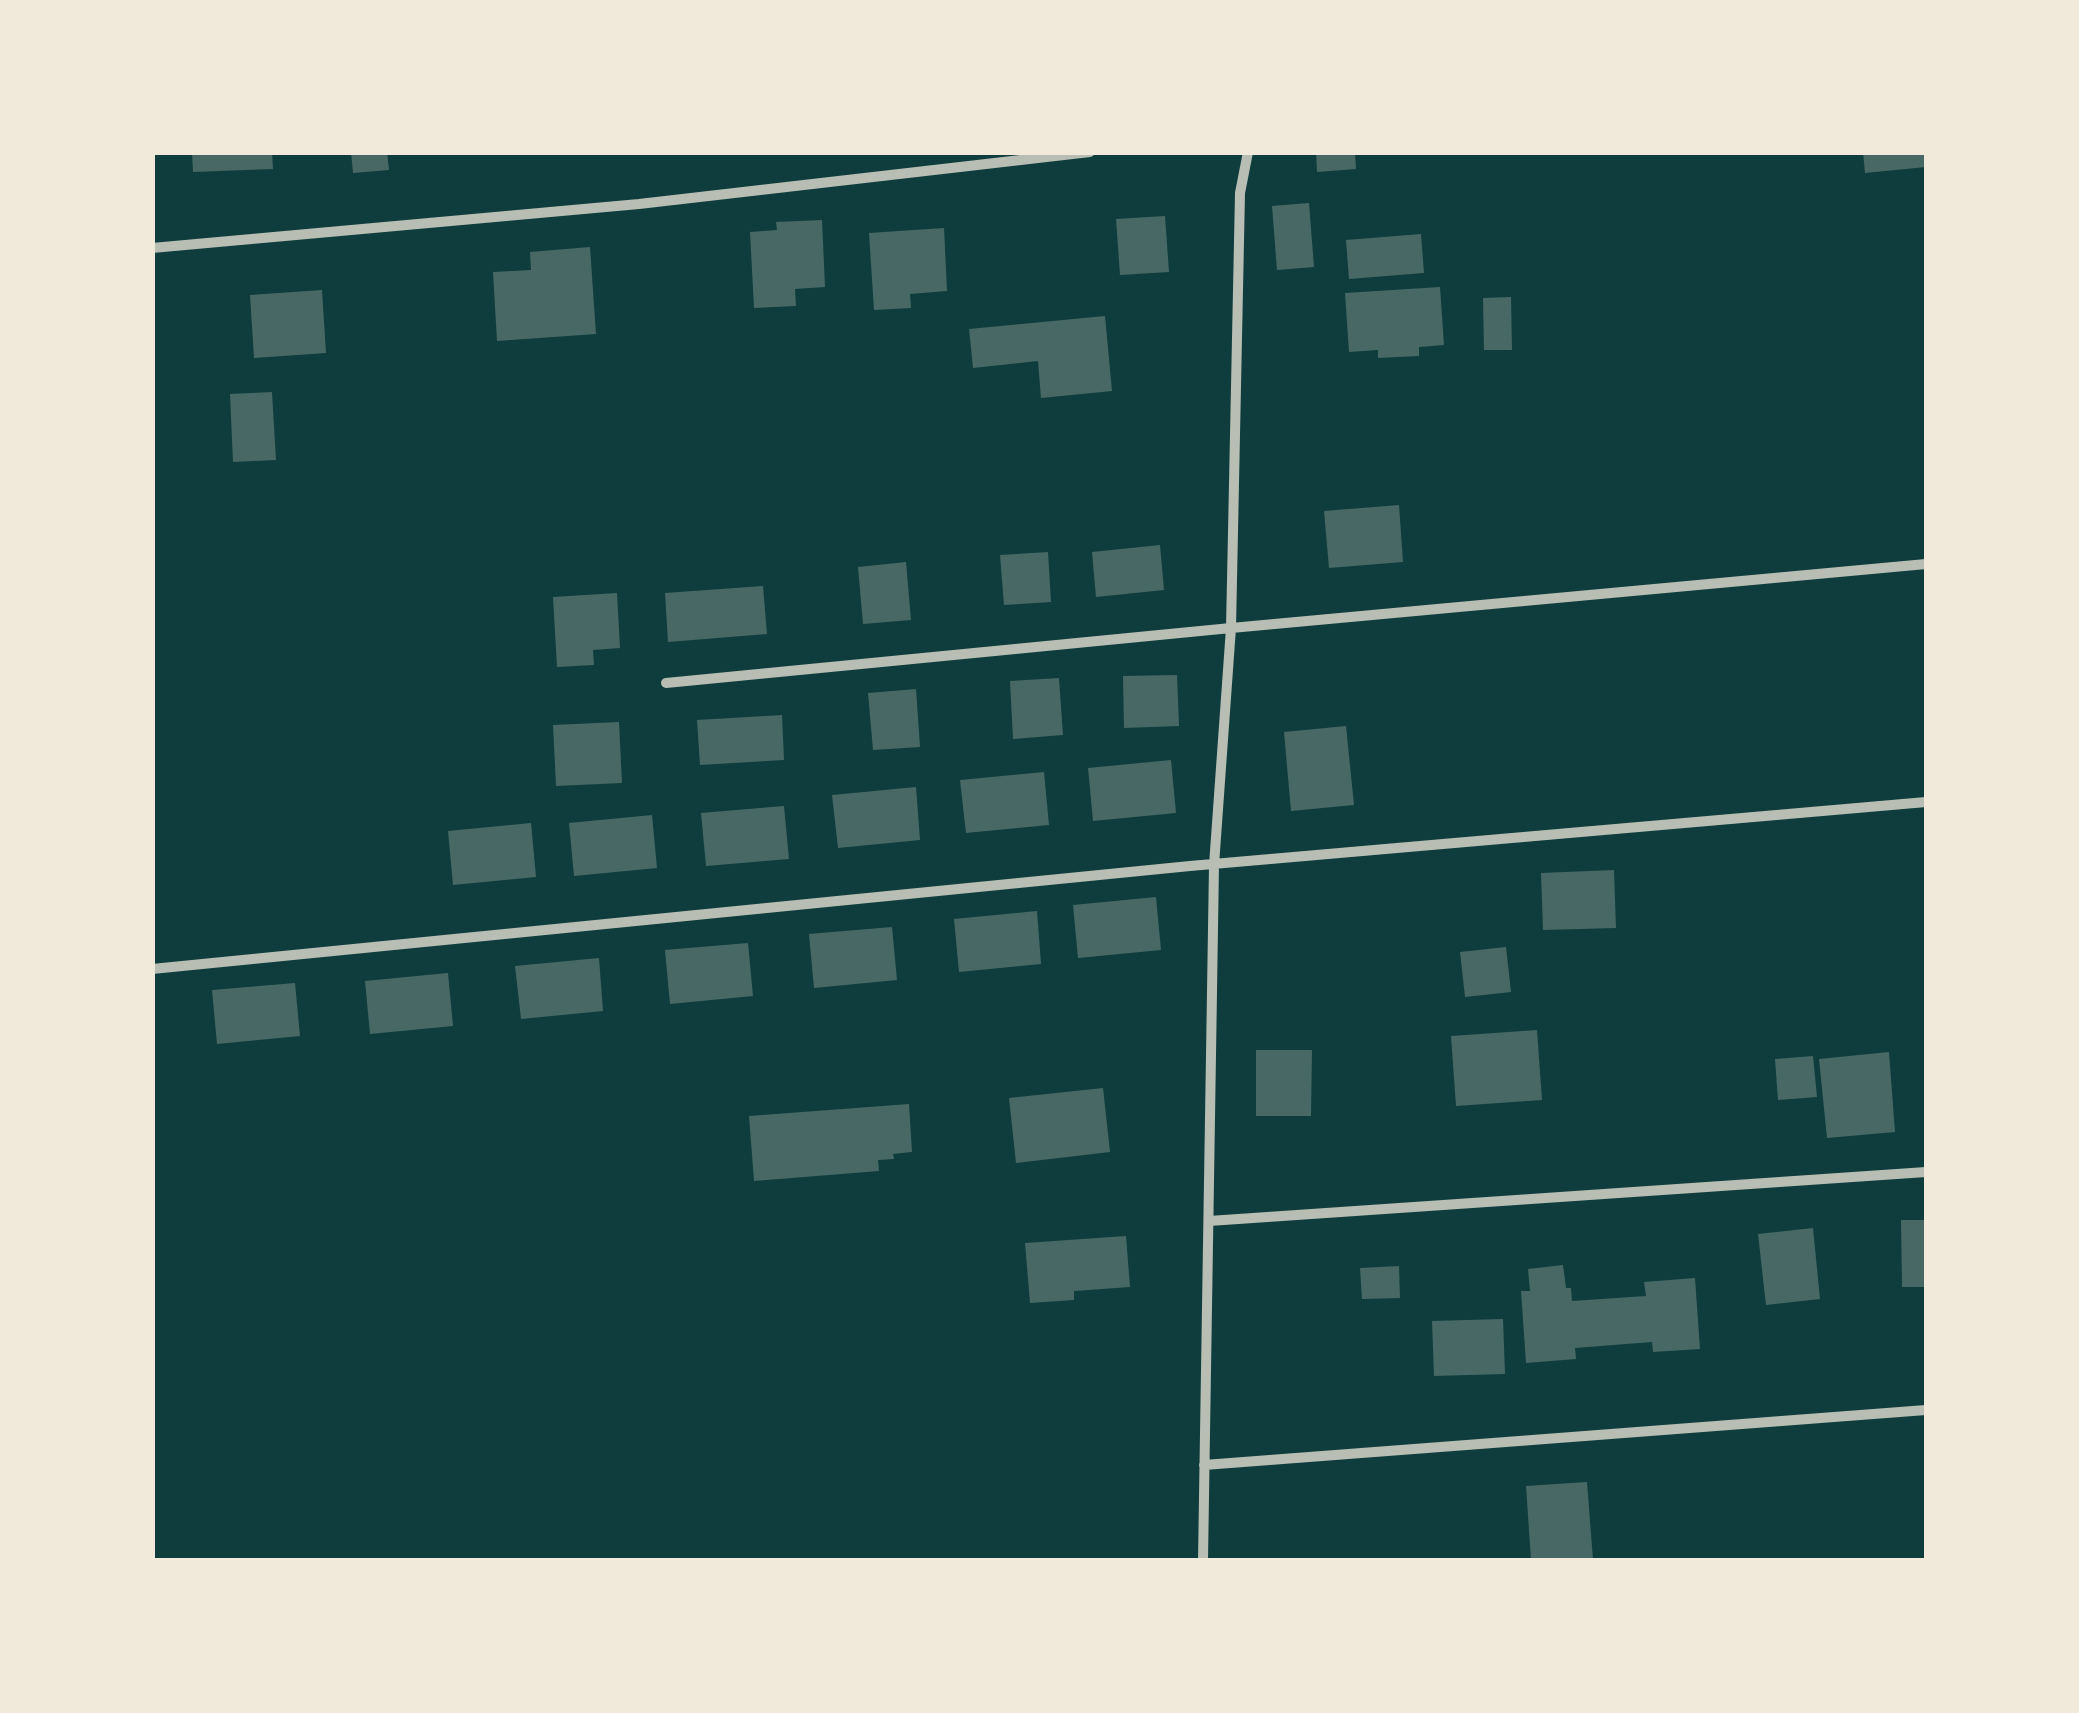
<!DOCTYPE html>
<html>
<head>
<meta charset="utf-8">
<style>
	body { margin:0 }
	#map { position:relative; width:2079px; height:1713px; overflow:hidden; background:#0f3d3e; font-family:Figtree,sans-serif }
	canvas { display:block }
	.frame { position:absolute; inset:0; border:155px solid #f1e9da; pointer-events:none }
</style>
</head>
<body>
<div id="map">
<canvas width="2079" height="1713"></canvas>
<div class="frame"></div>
</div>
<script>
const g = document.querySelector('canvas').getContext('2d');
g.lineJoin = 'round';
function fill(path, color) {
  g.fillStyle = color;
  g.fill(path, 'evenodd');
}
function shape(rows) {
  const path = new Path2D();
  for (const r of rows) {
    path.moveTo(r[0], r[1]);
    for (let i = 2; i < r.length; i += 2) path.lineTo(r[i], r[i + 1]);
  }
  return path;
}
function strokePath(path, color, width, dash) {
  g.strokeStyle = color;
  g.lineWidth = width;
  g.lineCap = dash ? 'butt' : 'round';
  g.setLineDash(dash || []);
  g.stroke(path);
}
const building = shape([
	[192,152,272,152,273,169,193,172],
	[351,152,387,152,389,170,353,173],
	[1316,152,1355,152,1356,169,1317,172],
	[1863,152,1926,152,1926,167,1865,173],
	[1309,203,1314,267,1277,270,1272,206],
	[1165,216,1169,272,1120,275,1116,219],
	[822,220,825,287,795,289,796,306,754,308,750,232,777,230,776,222],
	[944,228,947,291,910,294,911,308,874,310,869,233],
	[1421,234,1424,273,1349,279,1346,240],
	[590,247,596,334,497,341,493,272,531,270,530,252],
	[1440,287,1444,345,1419,347,1419,356,1378,358,1378,350,1349,352,1345,293],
	[322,290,326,353,254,358,250,295],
	[1511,297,1512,350,1484,350,1483,298],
	[1105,316,1112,391,1041,398,1038,361,973,368,969,329],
	[272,392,276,460,233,462,230,394],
	[1399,505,1403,562,1329,568,1324,511],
	[1160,545,1164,590,1096,597,1092,552],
	[1048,552,1051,602,1004,605,1000,555],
	[906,562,911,620,863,624,858,567],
	[763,586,767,634,668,642,665,593],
	[617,593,620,648,593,650,594,665,557,667,553,597],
	[1177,675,1179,726,1124,728,1123,676],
	[1059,678,1063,735,1013,739,1010,681],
	[916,689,920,747,873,750,868,693],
	[782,715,784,760,700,765,697,720],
	[619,722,622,783,556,786,553,725],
	[1346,726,1354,805,1291,811,1284,732],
	[1171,760,1176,813,1093,821,1088,768],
	[1044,772,1049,825,966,833,960,780],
	[916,787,920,840,838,848,832,795],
	[784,806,789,859,706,866,701,813],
	[652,815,657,868,574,876,569,823],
	[531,823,536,877,453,885,448,831],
	[1614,870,1616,928,1543,930,1541,873],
	[1156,897,1161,950,1078,958,1073,905],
	[1037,911,1041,964,959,972,954,919],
	[892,927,897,980,814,988,809,934],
	[748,943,753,996,670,1004,665,950],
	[1506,947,1511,992,1465,997,1460,952],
	[599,958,603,1011,521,1019,515,966],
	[448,973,453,1026,370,1034,365,981],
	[295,983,300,1036,217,1044,212,990],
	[1537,1030,1542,1100,1456,1106,1451,1036],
	[1256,1050,1312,1050,1311,1116,1256,1116],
	[1889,1052,1895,1132,1827,1138,1819,1059],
	[1813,1056,1817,1097,1778,1100,1775,1059],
	[1103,1088,1110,1152,1016,1163,1009,1098],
	[909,1104,912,1152,893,1154,894,1159,878,1160,879,1171,754,1181,749,1116],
	[1901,1220,1926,1220,1926,1287,1902,1287],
	[1813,1228,1820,1299,1766,1305,1758,1234],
	[1126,1236,1130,1287,1074,1291,1074,1300,1030,1303,1025,1243],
	[1563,1265,1566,1288,1571,1288,1572,1301,1646,1296,1644,1282,1695,1278,1700,1349,1653,1352,1652,1342,1575,1348,1576,1359,1526,1363,1521,1291,1530,1291,1528,1269],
	[1399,1266,1400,1298,1362,1299,1360,1268],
	[1503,1319,1505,1374,1434,1376,1432,1321],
	[1587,1482,1593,1560,1531,1560,1526,1486]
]);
const minor = shape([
	[152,248,639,204,1090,152],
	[666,683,1231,628,1926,564],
	[152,969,1190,866,1926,802],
	[1209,1221,1926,1172],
	[1204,1465,1926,1410],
	[1203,1560,1214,865,1231,628,1240,193,1248,152]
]);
fill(building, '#486865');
strokePath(minor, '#b8beb3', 10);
</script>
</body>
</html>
